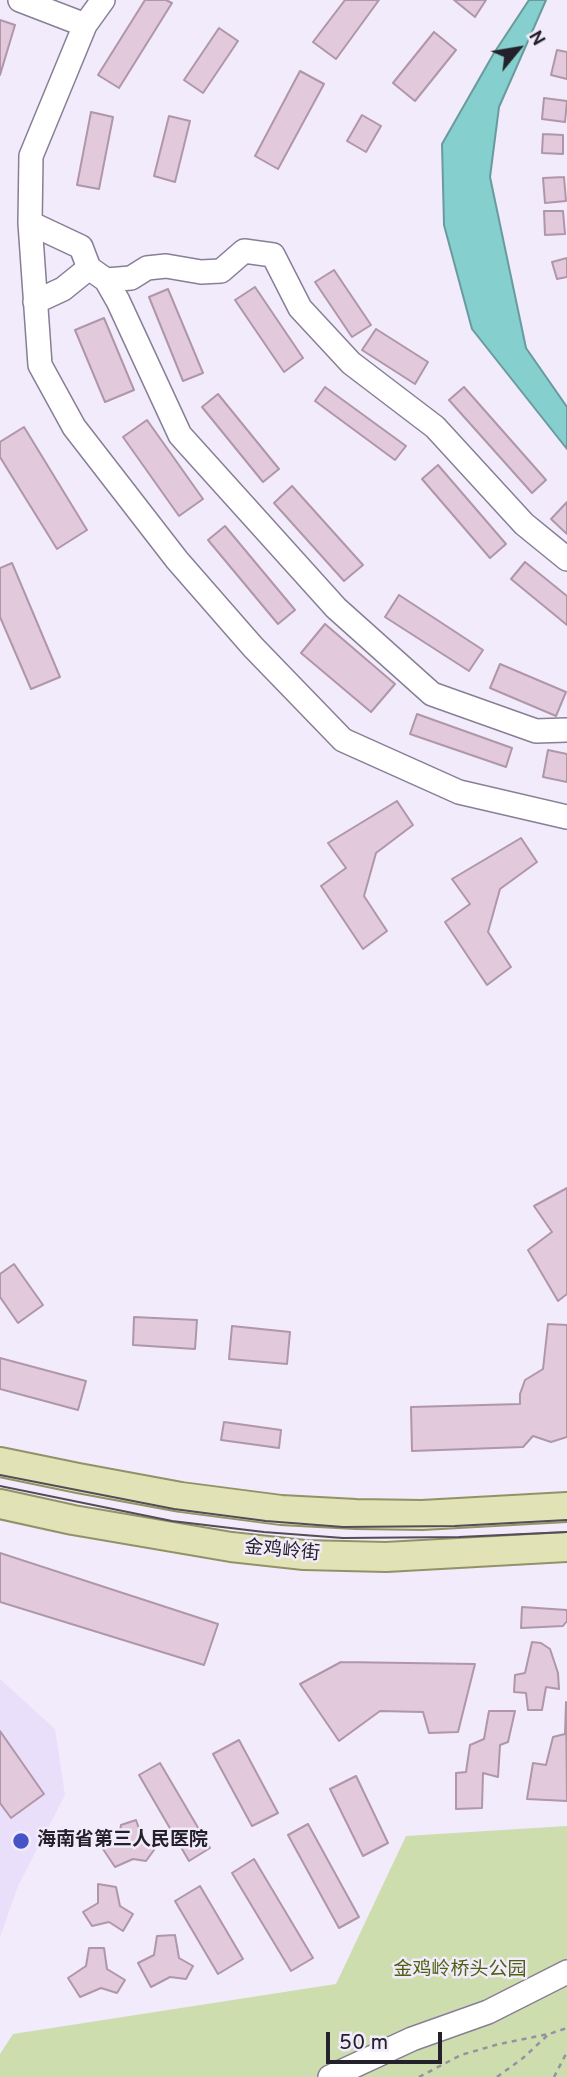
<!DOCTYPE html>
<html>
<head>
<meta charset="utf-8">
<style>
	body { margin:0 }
	#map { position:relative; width:567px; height:2077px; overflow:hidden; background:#f1ebfb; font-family:Overpass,sans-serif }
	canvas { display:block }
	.north { position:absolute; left:483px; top:14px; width:70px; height:70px; -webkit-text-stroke:5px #f1ebfb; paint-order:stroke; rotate:60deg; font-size:19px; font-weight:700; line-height:28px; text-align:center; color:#25212a }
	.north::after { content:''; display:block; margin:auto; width:24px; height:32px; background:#25212a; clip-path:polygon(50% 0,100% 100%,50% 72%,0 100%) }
	.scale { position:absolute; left:326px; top:2032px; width:116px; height:32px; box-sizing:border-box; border:4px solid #25212a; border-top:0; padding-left:9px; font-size:21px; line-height:24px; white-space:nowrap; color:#25212a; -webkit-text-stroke:5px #f1ebfb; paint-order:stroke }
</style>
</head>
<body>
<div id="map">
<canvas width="567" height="2077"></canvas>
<div class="north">N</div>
<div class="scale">50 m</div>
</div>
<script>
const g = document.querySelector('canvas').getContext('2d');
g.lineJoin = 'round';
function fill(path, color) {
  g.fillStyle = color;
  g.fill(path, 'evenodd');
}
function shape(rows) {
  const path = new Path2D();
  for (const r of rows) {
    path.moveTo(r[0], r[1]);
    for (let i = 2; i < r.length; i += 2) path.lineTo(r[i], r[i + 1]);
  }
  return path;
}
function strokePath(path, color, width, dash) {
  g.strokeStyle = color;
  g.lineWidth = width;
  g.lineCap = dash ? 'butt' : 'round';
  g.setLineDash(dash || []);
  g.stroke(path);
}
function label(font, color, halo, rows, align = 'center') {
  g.font = font + ' Overpass,"Noto Sans SC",sans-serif';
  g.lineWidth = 5;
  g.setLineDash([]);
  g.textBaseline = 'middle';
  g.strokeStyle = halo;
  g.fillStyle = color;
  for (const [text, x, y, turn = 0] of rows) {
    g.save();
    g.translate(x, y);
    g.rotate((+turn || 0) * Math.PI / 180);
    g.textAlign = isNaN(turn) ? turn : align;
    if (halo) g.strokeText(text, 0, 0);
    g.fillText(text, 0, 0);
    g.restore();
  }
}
const built = shape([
	[0,1679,55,1729,65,1795,18,1886,0,1937]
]);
const green = shape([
	[567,1826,567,2077,0,2077,0,2054,13,2034,336,1984,406,1836]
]);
const water = shape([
	[529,0,546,0,499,107,490,177,526,348,567,407,567,449,472,329,444,225,442,144,494,53,529,0]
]);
const building = shape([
	[145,0,166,0,172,3,119,88,98,75,145,0],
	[345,0,379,0,336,59,313,42,345,0],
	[454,0,486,0,475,17,454,0],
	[0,20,15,25,0,75,0,20],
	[219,28,238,41,203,93,184,80,219,28],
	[434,32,456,50,415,101,393,83,434,32],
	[557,50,567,52,567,79,551,75,557,50],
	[300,71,324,84,278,169,255,156,300,71],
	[544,98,567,101,565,122,542,119,544,98],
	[91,112,113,117,99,189,77,185,91,112],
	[362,115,381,126,366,152,347,141,362,115],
	[169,116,190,121,175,182,154,176,169,116],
	[543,134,563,135,563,154,542,153,543,134],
	[564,177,566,201,545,203,543,178,564,177],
	[544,211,563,211,565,234,545,235,544,211],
	[567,258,567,277,557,279,552,262,567,258],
	[334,270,371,325,352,337,315,282,334,270],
	[255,287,303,358,284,372,235,300,255,287],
	[168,289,203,373,183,381,149,297,168,289],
	[104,318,134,390,105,402,75,330,104,318],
	[376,329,428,362,415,384,362,350,376,329],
	[325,387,406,446,395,460,315,401,325,387],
	[464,387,546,480,532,493,449,400,464,387],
	[218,394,279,469,263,482,202,407,218,394],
	[147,420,203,499,179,516,123,437,147,420],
	[24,427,87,530,57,549,0,457,0,442,24,427],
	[438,465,506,544,490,558,422,479,438,465],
	[292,486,363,565,344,581,274,503,292,486],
	[567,502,567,534,551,519,567,502],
	[225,526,295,610,278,624,208,540,225,526],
	[525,562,567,596,567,625,511,579,525,562],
	[12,563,60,677,31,689,0,617,0,568,12,563],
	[399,595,483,650,469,671,385,617,399,595],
	[325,624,395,684,371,712,301,653,325,624],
	[500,664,566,692,556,716,490,688,500,664],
	[417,714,512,748,506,767,410,734,417,714],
	[548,750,567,754,567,782,543,777,548,750],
	[397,801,413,825,376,853,364,896,387,931,363,949,321,886,346,868,328,843,397,801],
	[521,838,537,862,500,889,488,932,511,967,487,985,445,922,470,904,452,879,521,838],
	[567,1188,567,1294,558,1301,528,1250,552,1232,534,1206,567,1188],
	[14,1264,43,1305,18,1323,0,1297,0,1274,14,1264],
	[134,1317,197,1320,195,1349,133,1345,134,1317],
	[548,1324,567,1325,567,1437,551,1442,533,1436,523,1447,412,1451,411,1407,520,1404,520,1394,525,1380,543,1369,548,1324],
	[232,1326,290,1332,287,1364,229,1359,232,1326],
	[0,1358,86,1381,78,1410,0,1389,0,1358],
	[224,1422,281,1430,279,1448,221,1440,224,1422],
	[0,1553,218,1624,204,1665,0,1602,0,1553],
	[522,1607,567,1610,567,1621,563,1626,521,1628,522,1607],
	[532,1642,541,1643,550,1649,558,1673,559,1689,546,1687,542,1710,528,1710,526,1693,514,1692,515,1675,525,1673,532,1642],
	[341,1662,475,1664,458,1732,429,1733,423,1712,380,1711,339,1741,300,1684,341,1662],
	[566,1702,567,1801,527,1799,533,1763,546,1765,553,1737,565,1734,566,1702],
	[489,1711,515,1711,508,1742,500,1745,498,1777,483,1773,482,1808,456,1809,456,1773,466,1772,470,1745,484,1739,489,1711],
	[0,1731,44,1794,11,1818,0,1803,0,1731],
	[239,1740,278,1813,252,1826,213,1754,239,1740],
	[160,1763,210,1848,189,1861,139,1775,160,1763],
	[356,1776,388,1843,363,1856,330,1789,356,1776],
	[136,1820,143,1840,154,1850,146,1861,133,1859,115,1867,103,1849,119,1838,121,1825,136,1820],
	[308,1824,359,1917,339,1928,288,1835,308,1824],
	[254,1859,313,1958,291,1971,232,1873,254,1859],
	[98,1884,116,1887,120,1906,133,1914,123,1931,109,1922,92,1926,83,1912,98,1903,98,1884],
	[200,1886,243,1959,218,1974,175,1901,200,1886],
	[175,1935,179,1958,193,1966,186,1979,170,1977,151,1987,138,1963,154,1955,157,1936,175,1935],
	[89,1948,104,1948,107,1969,125,1980,117,1993,101,1988,80,1997,68,1978,86,1966,89,1948]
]);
const path = shape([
	[419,2077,461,2055,499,2044,549,2034,567,2028],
	[497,2077,523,2058,549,2034],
	[554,2077,567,2052]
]);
const minor = shape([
	[20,0,85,25],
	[103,0,85,25,31,156,30,223,40,365,74,427,177,560,253,647,343,740,459,792,567,817],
	[30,223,81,247,89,268,63,289,35,302],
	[89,268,106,280,118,301,180,435,336,608,432,694,536,731,567,730],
	[106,280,131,278,147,268,166,266,201,272,221,271,244,251,273,255,300,308,351,363,435,427,524,524,567,559],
	[330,2077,412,2039,488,2012,567,1972]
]);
const major = shape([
	[0,1462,78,1478,181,1497,281,1510,356,1514,422,1515,567,1507],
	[0,1504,73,1520,231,1547,304,1555,386,1557,567,1547]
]);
const tram = shape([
	[0,1475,174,1509,266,1521,343,1527,455,1526,567,1520],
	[0,1486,172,1521,264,1532,343,1538,459,1537,567,1532]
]);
const markers = [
	[21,1841,9,"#4753c8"]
];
const streetNames = [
	["金鸡岭街",282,1552,5]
];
const poiNames = [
	["海南省第三人民医院",37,1841]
];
const parkNames = [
	["金鸡岭桥头公园",460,1971]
];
fill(built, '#eadffa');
fill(green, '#cdddad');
fill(water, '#86cfcf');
strokePath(water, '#699b9e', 2);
fill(building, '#e3c9dc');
strokePath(building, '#af96a8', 2);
strokePath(minor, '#887e96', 26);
strokePath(major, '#929266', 32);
strokePath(path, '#97929f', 2.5, [5, 5]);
strokePath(minor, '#fff', 23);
strokePath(major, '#e1e2b6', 28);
strokePath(tram, '#524d58', 2);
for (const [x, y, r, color] of markers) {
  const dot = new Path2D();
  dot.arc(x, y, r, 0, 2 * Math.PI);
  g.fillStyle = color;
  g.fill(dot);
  strokePath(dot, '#f1ebfb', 2.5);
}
label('19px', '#25212a', '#f1ebfb', streetNames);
label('bold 19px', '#25212a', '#f1ebfb', poiNames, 'left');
label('19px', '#4e6011', '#f1ebfb', parkNames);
</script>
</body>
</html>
